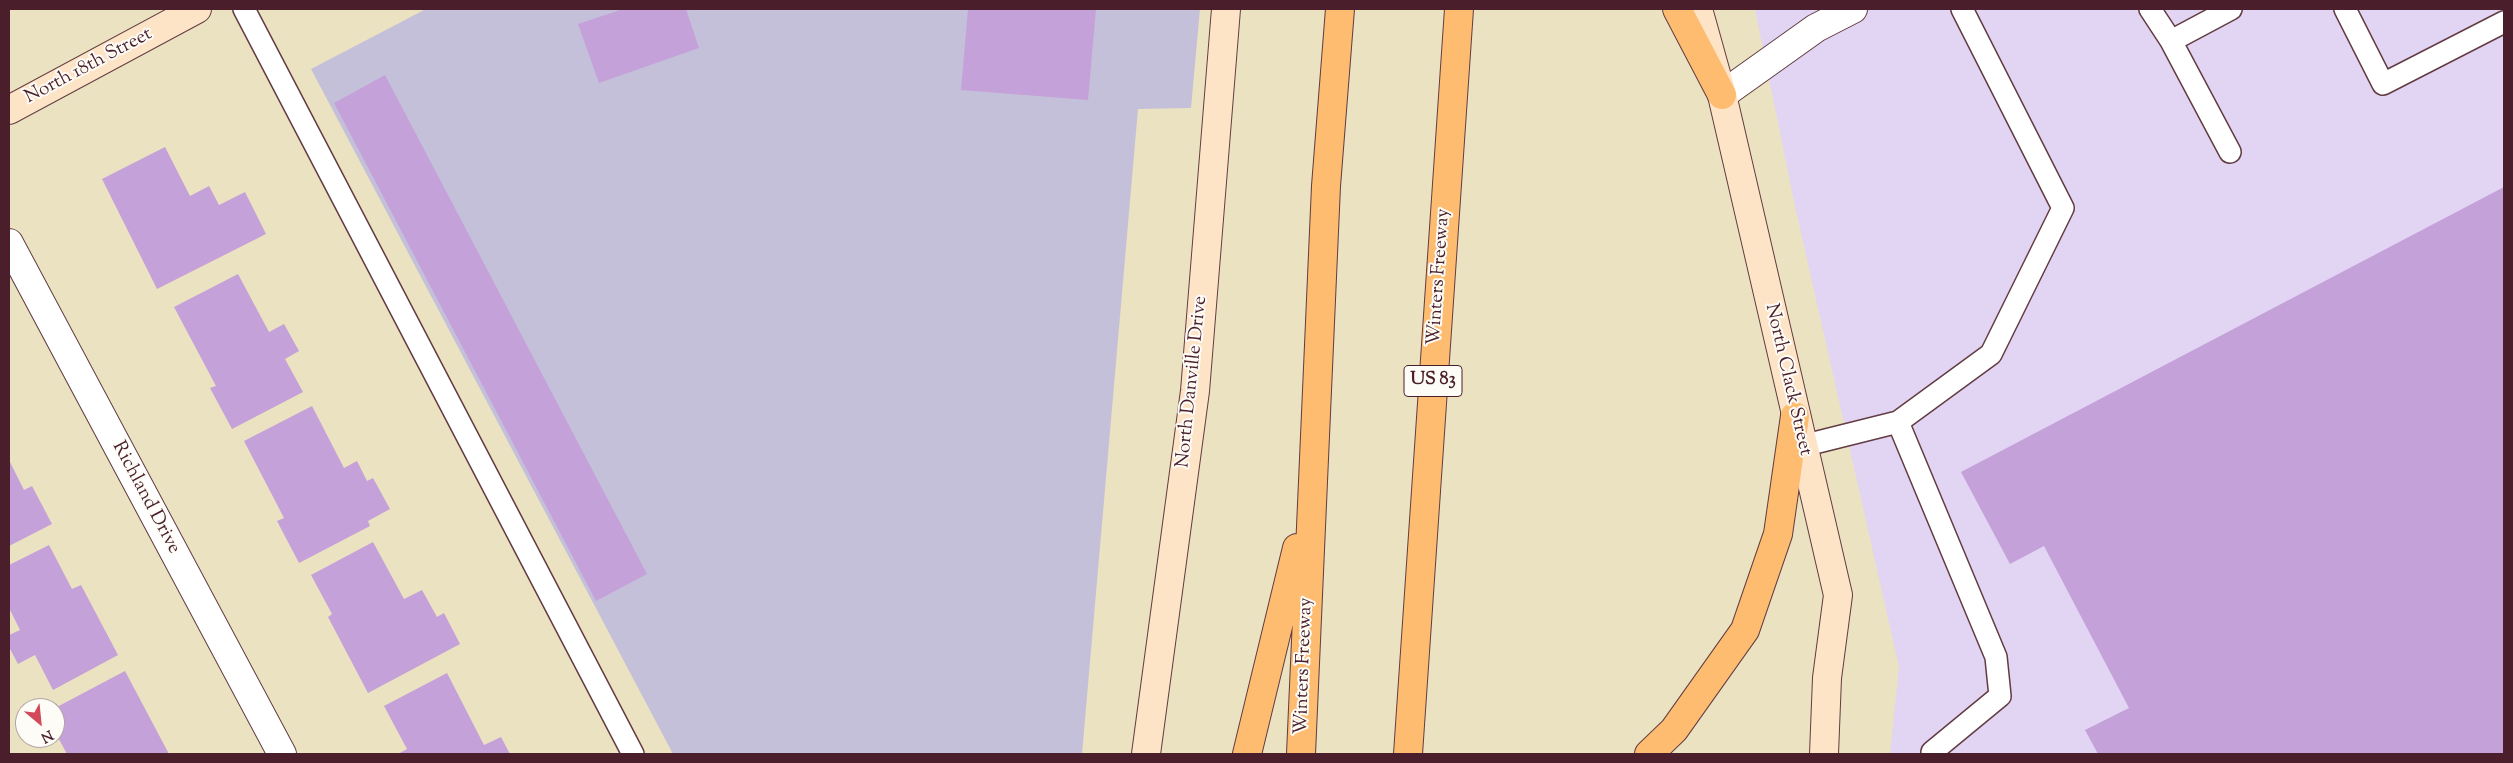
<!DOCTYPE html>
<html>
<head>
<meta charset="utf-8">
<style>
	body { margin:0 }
	#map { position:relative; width:2513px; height:763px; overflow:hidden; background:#ebe2c1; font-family:"Sorts Mill Goudy",serif }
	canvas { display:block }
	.frame { position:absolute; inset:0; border:10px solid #4a1f2b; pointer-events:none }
	.north { position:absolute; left:15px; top:698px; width:50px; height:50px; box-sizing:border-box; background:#fdfcf7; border:1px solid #b5a4a5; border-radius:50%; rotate:152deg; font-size:14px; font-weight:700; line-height:20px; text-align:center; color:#4a1f2b }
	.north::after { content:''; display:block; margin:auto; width:18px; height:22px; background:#d1495b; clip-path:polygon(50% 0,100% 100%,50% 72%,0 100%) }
</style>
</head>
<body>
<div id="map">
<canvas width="2513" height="763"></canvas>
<div class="frame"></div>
<div class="north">N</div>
</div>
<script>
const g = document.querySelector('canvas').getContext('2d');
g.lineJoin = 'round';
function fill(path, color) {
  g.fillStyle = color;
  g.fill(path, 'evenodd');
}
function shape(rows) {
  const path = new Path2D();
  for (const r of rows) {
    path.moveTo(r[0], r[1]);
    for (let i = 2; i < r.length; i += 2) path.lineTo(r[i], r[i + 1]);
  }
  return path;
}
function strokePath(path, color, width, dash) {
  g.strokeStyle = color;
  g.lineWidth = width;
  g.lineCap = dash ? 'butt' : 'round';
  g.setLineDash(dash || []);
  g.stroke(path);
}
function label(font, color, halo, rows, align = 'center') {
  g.font = font + ' "Sorts Mill Goudy",serif';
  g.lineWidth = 4;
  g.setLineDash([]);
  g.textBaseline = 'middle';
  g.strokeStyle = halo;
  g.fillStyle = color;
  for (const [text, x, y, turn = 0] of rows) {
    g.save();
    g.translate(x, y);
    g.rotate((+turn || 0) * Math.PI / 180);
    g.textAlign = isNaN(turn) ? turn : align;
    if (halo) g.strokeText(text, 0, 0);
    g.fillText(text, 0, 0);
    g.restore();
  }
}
const built = shape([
	[1755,9,2504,9,2504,754,1890,754,1899,667,1793,197]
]);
const industrial = shape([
	[426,9,1200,9,1191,108,1138,109,1082,754,673,754,311,69]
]);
const building = shape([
	[623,9,686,9,699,48,599,83,578,24],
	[968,9,1096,9,1088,100,961,90],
	[385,75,647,574,596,601,334,103],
	[165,147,190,196,209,186,219,205,245,192,266,234,157,289,102,179],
	[2504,187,2504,754,2098,754,2085,730,2129,708,2044,546,2010,564,1961,472],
	[238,274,269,332,284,324,299,351,285,359,303,392,232,429,210,388,216,386,174,307],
	[312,406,344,468,357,461,367,481,373,478,390,509,368,521,370,526,299,563,277,521,284,518,244,441],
	[9,460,24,490,32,486,52,524,9,546],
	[373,542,404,599,422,590,437,617,444,613,460,644,368,693,328,617,332,614,311,575],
	[49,545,72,589,81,585,118,655,53,690,35,655,18,664,9,647,9,635,20,630,9,608,9,565],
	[125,671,169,754,67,754,55,732,55,708],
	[447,673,484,745,501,737,510,754,398,754,407,749,384,706]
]);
const lane = shape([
	[244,9,633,754],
	[2150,9,2171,41,2230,152],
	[2345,9,2383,84,2504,22],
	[2171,41,2231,9],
	[1898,422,1991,354,2063,208,1962,9],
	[1802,446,1898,422,1996,657,2000,696,1932,752]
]);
const street = shape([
	[1722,95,1816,28,1853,9],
	[9,243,282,754]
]);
const secondary = shape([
	[1698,9,1722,95,1838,595,1827,678,1824,754],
	[9,110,197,9],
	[1146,754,1195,391,1226,9]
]);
const highway = shape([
	[1677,9,1722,95],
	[1247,754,1297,548],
	[1301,754,1326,186,1340,9],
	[1408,754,1459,9],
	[1649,754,1674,730,1745,630,1778,534,1795,416]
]);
const shields = [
	[1433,381,58]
];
const shieldNames = [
	["US 83",1433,381]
];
const streetNames = [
	["North 18th Street",89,67,-28],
	["Winters Freeway",1440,277,-86],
	["North Clack Street",1787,380,77],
	["North Danville Drive",1193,382,-84],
	["Richland Drive",145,498,62],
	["Winters Freeway",1305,666,-88]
];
fill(built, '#e2d4f3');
fill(industrial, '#c5c0da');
fill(building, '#c4a1d9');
strokePath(lane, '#623c42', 24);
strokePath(street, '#623c42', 30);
strokePath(secondary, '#623c42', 30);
strokePath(highway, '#623c42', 30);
strokePath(lane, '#fff', 21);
strokePath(street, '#fff', 28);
strokePath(secondary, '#fee4c6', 28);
strokePath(highway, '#fdbc70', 28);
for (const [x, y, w] of shields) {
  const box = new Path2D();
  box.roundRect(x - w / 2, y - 15.5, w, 31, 4);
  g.fillStyle = '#fdfcf7';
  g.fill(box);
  strokePath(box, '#4a1f2b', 1);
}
label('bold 18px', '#4a1f2b', null, shieldNames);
label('19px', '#4a1f2b', '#fdfcf7', streetNames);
</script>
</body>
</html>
